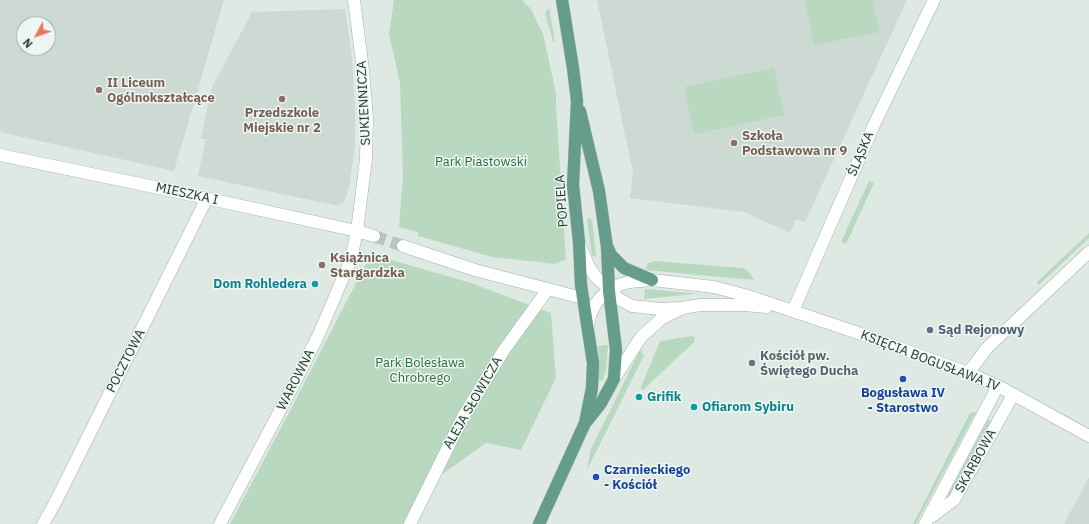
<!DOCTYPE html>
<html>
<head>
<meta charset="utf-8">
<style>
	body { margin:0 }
	#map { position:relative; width:1089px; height:524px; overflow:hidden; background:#dee9e4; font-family:"IBM Plex Sans",sans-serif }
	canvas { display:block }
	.north { position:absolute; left:16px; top:16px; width:40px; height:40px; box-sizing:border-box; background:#eef6f2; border:1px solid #9caaa4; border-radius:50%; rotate:229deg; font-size:11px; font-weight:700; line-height:16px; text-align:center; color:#213830 }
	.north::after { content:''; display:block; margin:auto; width:14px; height:18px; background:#ea775b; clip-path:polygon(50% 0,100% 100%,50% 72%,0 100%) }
</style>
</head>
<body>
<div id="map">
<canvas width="1089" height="524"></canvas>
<div class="north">N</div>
</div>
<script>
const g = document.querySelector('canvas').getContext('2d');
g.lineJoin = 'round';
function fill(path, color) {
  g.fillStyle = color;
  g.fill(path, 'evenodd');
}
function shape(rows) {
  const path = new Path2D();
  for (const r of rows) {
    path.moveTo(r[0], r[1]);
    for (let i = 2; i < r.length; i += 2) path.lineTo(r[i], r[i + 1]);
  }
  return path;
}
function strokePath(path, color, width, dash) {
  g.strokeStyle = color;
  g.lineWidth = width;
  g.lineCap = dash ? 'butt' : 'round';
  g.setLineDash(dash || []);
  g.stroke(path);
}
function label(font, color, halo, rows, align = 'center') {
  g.font = font + ' "IBM Plex Sans",sans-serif';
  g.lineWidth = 3;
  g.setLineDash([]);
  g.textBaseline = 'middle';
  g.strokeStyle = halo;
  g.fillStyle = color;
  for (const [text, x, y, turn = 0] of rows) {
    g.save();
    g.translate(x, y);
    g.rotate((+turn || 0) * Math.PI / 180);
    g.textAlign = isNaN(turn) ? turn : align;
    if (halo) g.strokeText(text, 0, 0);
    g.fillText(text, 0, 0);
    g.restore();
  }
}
const built = shape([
	[0,0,224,0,174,171,0,132],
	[24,24,48,24,48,48,24,48],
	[597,0,907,0,805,222,796,219,790,233,744,212,630,198,633,173],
	[345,9,352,58,355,108,355,146,349,188,344,202,338,206,198,176,206,139,201,139,211,89,252,12],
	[1089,477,1089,524,1064,524]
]);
const green = shape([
	[394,0,522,0,531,9,543,34,556,93,556,106,566,259,555,264,492,257,418,236,418,232,399,227,403,176,400,83,389,34],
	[805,0,873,0,879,32,814,45],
	[549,8,550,14,555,42,553,41,545,13],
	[774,68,784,115,694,134,684,87],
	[869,181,874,183,846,244,841,242],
	[589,218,592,220,596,255,594,257,592,255,587,220],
	[1089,233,1089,238,1039,285,1037,282],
	[371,254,471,283,551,313,556,378,521,450,486,443,430,483,417,524,230,524,292,407],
	[654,261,743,268,749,272,754,280,646,270,647,264],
	[645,289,693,293,694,294,644,299],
	[691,336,695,337,694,342,644,389,641,389,641,387,660,341],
	[608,345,606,369,603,380,601,381,599,379,598,346],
	[640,350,644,355,587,470,591,449],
	[976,412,916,524,913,524,970,413],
	[988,420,992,421,951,497,948,495]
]);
const minorTunnel = shape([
	[374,236,403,246]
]);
const minor = shape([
	[0,155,164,189,357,231,374,236],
	[580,245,589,267,596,277,619,299,632,306,660,309,682,308,700,305,745,305,766,307],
	[403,246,475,270,582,298],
	[793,311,873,127,934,0],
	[588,326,590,315,596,303,601,297,619,285,629,282,652,280,714,287,748,296,861,334,968,373,998,386,1089,436],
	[968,373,987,348,1089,252],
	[614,379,641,337,661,319,681,309],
	[931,517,954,500,1013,395],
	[43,524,55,503,207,198],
	[220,524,295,382,319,334,351,259,357,231,366,159,367,118,363,70,354,0],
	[410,524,463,417,504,350,548,289],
	[925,524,998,386]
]);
const major = shape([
	[580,111,599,191,607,247,609,291,616,350,614,379,601,403,587,421],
	[608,248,611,255,624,268,652,280],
	[539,524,585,423,592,388,593,363,581,285,579,242,573,185,577,101,573,68,562,0]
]);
const markers = [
	[99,90,4,"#8d6e63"],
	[282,99,4,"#8d6e63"],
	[734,143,4,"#8d6e63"],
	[322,265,4,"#8d6e63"],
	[315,284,4,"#0f9aa8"],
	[930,330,4,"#5c6f8a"],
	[752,363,4,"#6b7280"],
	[903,379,4,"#1a4fb4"],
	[639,397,4,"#0f9aa8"],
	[694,407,4,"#0f9aa8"],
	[596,477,4,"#1a4fb4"]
];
const educationNames = [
	["II Liceum",107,83],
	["Ogólnokształcące",107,98],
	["Przedszkole",282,113,"center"],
	["Miejskie nr 2",282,128,"center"],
	["Szkoła",742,136],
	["Podstawowa nr 9",742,151],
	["Książnica",330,258],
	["Stargardzka",330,273]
];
const streetNames = [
	["SUKIENNICZA",364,103,-93],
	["ŚLĄSKA",861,154,-67],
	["MIESZKA I",187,194,12],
	["POPIELA",562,201,-94],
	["POCZTOWA",126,361,-63],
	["KSIĘCIA BOGUSŁAWA IV",930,361,21],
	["WAROWNA",296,380,-63],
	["ALEJA SŁOWICZA",473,403,-60],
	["SKARBOWA",976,461,-61]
];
const parkNames = [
	["Park Piastowski",481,162],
	["Park Bolesława",420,363],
	["Chrobrego",420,378]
];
const cultureNames = [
	["Dom Rohledera",307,284,"right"],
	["Grifik",647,397],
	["Ofiarom Sybiru",702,407]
];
const serviceNames = [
	["Sąd Rejonowy",938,330]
];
const worshipNames = [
	["Kościół pw.",760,356],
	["Świętego Ducha",760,371]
];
const transitNames = [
	["Bogusława IV",903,393],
	["- Starostwo",903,408],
	["Czarnieckiego",604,470,"left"],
	["- Kościół",604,485,"left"]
];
fill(built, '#cdd9d3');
fill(green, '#b8d9bf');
strokePath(minorTunnel, '#b8c6c0', 12, [12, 6]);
strokePath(minor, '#a2b0aa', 13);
strokePath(major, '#bcc3c1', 13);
strokePath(minor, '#fff', 12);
strokePath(major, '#659c8b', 12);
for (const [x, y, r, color] of markers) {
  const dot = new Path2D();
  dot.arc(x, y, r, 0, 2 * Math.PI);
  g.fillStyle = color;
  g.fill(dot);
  strokePath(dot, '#eef6f2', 1.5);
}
label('bold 13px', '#785e54', '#eef6f2', educationNames, 'left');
label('13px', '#213830', '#eef6f2', streetNames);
label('13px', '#2d6c42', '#eef6f2', parkNames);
label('bold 13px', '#0d838f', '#eef6f2', cultureNames, 'left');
label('bold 13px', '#4e5e75', '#eef6f2', serviceNames, 'left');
label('bold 13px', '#5b616d', '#eef6f2', worshipNames, 'left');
label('bold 13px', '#164399', '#eef6f2', transitNames);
</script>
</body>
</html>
